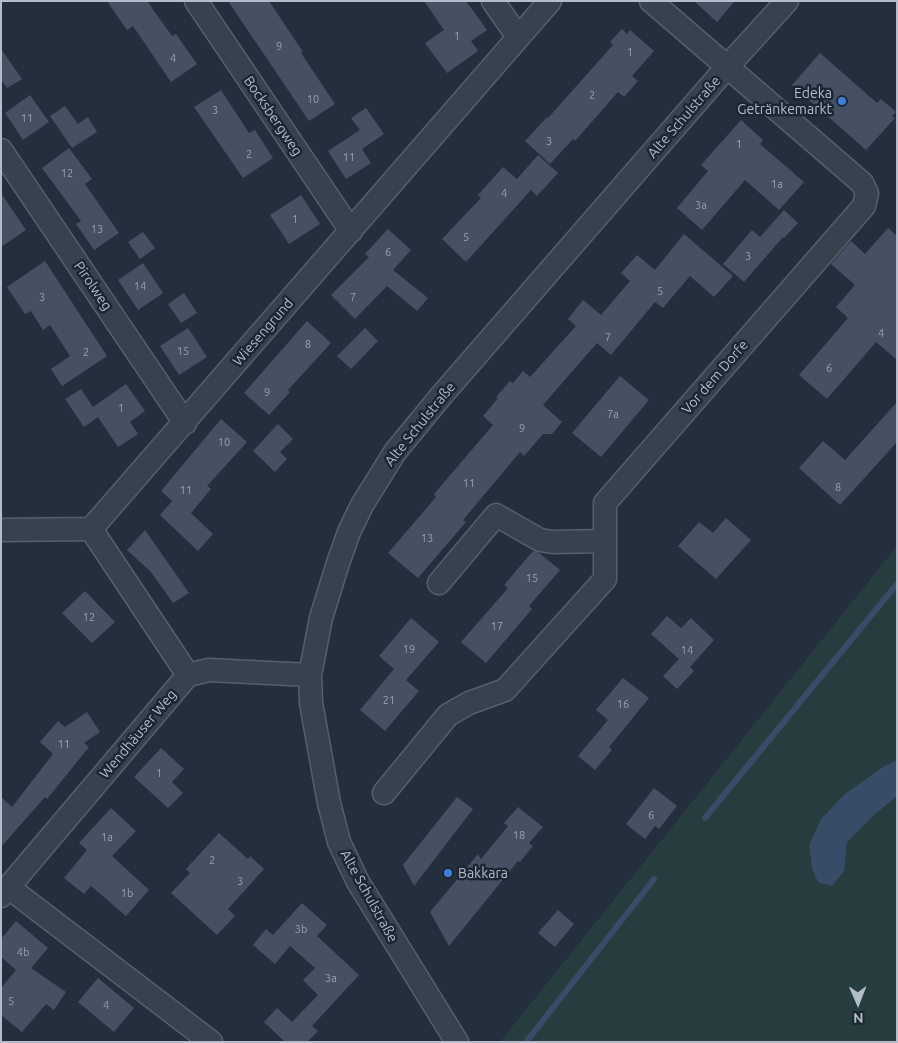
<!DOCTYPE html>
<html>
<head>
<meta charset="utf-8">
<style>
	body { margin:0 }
	#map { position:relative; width:898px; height:1043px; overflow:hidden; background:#242f3e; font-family:Ubuntu,sans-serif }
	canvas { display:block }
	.frame { position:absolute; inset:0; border:2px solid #b4bcc9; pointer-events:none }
	.north { position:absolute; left:833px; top:978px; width:50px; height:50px; -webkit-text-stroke:4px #1d2633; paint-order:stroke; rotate:179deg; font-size:14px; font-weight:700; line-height:20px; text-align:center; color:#b4bcc9 }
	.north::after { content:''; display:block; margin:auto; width:18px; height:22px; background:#b4bcc9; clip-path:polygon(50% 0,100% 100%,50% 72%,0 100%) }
</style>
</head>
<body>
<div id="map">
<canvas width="898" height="1043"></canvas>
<div class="frame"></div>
<div class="north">N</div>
</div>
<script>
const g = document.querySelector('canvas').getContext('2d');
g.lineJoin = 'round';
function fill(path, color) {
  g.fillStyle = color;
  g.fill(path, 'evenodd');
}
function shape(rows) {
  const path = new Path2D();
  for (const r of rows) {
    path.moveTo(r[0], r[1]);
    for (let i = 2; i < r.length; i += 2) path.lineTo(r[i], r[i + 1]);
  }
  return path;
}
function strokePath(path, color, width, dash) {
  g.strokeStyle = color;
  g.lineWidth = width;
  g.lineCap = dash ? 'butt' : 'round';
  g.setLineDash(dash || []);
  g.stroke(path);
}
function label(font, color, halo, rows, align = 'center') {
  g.font = font + ' Ubuntu,sans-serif';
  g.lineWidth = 5;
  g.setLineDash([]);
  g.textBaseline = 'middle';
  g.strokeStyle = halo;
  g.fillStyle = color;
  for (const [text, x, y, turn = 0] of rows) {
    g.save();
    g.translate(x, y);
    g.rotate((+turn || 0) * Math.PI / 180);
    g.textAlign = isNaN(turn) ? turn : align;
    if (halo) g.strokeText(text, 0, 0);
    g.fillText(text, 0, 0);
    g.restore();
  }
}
const green = shape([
	[897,546,897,1042,500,1042]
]);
const water = shape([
	[897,760,897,796,874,815,847,842,844,871,832,886,818,882,812,868,809,845,821,819,845,794,883,767]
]);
const stream = shape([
	[705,818,897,584],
	[526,1042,654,879]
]);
const building = shape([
	[107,1,147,1,172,36,176,34,197,64,171,82,133,26,127,30],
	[228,1,269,1,303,52,301,53,335,104,309,121],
	[424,1,466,1,487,30,471,41,478,51,447,73,425,43,444,30],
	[694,1,735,1,717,22],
	[622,29,627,34,630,30,654,51,632,76,638,81,624,97,618,92,575,141,573,139,550,164,525,141,547,117,548,118,613,45,610,42],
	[1,49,22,79,7,88,1,80],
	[820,53,877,103,881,99,896,112,892,116,895,118,866,150,792,85],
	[221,90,249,133,255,130,273,158,243,178,194,107],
	[30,95,49,122,23,140,5,113],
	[65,106,78,124,88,117,97,132,72,148,50,116],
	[366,108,384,134,362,149,371,163,346,179,328,151,360,130,351,118],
	[741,120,763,140,760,144,804,182,779,210,745,180,702,230,677,208,708,171,701,165],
	[69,148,92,179,85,184,119,233,94,250,76,224,81,221,42,168],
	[538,155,558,173,537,196,531,190,466,262,442,239,481,198,478,195,503,167,517,179],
	[1,193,26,230,1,247],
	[301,195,320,224,289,244,270,215],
	[784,210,798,223,784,238,783,237,744,282,723,264,752,230,760,237],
	[888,228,897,236,897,360,876,342,827,399,799,375,848,318,836,307,855,285,831,264,851,241,865,254],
	[388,229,411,250,393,270,428,298,417,311,387,286,355,319,331,295,369,257,365,254],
	[143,232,155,248,140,259,128,242],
	[684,234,733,276,714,297,690,276,663,308,655,302,611,355,597,343,543,405,562,422,552,434,543,434,524,456,520,452,463,520,466,522,418,578,388,553,436,497,434,494,493,425,483,416,498,398,496,397,510,381,513,383,523,371,530,377,576,326,568,319,583,300,601,315,630,281,621,273,637,255,655,270],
	[45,261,107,356,62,386,51,369,70,356,50,325,43,330,31,311,25,314,7,287],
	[143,263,163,293,138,310,118,280],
	[184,293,197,313,181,323,168,304],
	[307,321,331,343,288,390,290,392,269,415,244,393],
	[188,328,207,357,179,375,160,346],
	[365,328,378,341,351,369,337,356],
	[620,376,649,400,601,457,572,433],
	[126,384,145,411,130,422,138,434,118,447,98,417,84,427,65,399,81,389,93,407],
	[897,402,897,442,840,505,799,468,823,441,845,460],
	[221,419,247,442,207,486,211,489,191,513,213,534,198,551,160,515,172,501,161,491],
	[278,424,293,439,280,452,287,459,275,472,253,451],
	[726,518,751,540,716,579,678,546,699,522,713,533],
	[145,530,189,593,173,603,151,572,127,550],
	[533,551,539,553,560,570,529,606,532,609,486,663,461,642,508,588,504,585],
	[85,591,115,622,92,643,62,613],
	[667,616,681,628,691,618,714,640,690,667,694,671,677,689,663,676,679,659,651,634],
	[411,618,439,642,406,680,419,691,385,731,360,710,394,669,379,656],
	[623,678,649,698,609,747,612,750,595,770,578,756,608,720,596,710],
	[87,712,100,732,84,743,89,747,47,799,45,797,1,847,1,797,12,807,53,754,40,742,58,721,65,727],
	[161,748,184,769,172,782,183,793,168,808,134,777],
	[654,788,677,806,659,829,655,826,645,839,626,824],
	[457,797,473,809,414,886,403,865],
	[518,807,543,827,529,843,533,846,520,862,518,861,449,946,430,912,478,854,481,859,508,826,504,823],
	[111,808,136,831,112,856,149,890,126,916,91,886,84,894,64,878,87,850,79,843],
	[219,833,248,859,250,856,264,869,228,909,235,916,217,935,171,893,190,873,186,869],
	[302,903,327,925,317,936,359,975,312,1026,318,1031,307,1042,285,1042,264,1022,277,1008,292,1022,318,995,303,980,315,968,290,946,275,964,253,945,266,929,273,935],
	[558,910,574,924,555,947,538,933],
	[16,921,48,948,31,968,66,992,54,1010,46,1004,22,1032,1,1015,1,988,16,970,1,957,1,939],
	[98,978,134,1008,114,1032,78,1002]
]);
const minor = shape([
	[196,1,351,231],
	[493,1,518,37],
	[1,150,185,423],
	[1,530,91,529],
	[439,583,496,515,540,540,553,542,605,541],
	[188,675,91,529,550,1],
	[384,793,448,715,469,703,505,690,605,579,605,503,864,206,867,193,862,183,651,1],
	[8,887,211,1042],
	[1,896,188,675,209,670,310,675],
	[457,1042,358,882,339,842,329,803,311,703,310,675,321,618,338,563,349,532,362,505,395,452,441,396,727,67,787,1]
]);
const markers = [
	[842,101,5,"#3f7fe0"],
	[448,873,5,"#3f7fe0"]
];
const numberNames = [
	["1",457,36],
	["9",279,46],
	["1",630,52],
	["4",173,58],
	["2",592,95],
	["10",313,99],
	["3",215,110],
	["11",27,118],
	["3",549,141],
	["1",739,144],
	["2",249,154],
	["11",349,157],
	["12",67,173],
	["1a",777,184],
	["4",504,193],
	["3a",701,205],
	["1",295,219],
	["13",97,229],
	["5",466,237],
	["6",388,252],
	["3",748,256],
	["14",140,286],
	["5",660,291],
	["3",42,297],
	["7",353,297],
	["4",881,333],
	["7",608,337],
	["8",308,344],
	["15",183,351],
	["2",86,352],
	["6",829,368],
	["9",267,392],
	["1",121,408],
	["7a",613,414],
	["9",522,428],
	["10",224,442],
	["11",469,483],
	["8",838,487],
	["11",186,490],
	["13",427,538],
	["15",532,578],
	["12",89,617],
	["17",497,626],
	["19",409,649],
	["14",687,650],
	["21",389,700],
	["16",623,704],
	["11",64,744],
	["1",159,773],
	["6",651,815],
	["18",519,835],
	["1a",107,837],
	["2",212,860],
	["3",240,881],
	["1b",127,893],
	["3b",301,929],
	["4b",23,952],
	["3a",331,978],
	["5",11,1001],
	["4",106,1005]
];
const poiNames = [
	["Edeka",832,93],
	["Getränkemarkt",832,109],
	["Bakkara",458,873,"left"]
];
const streetNames = [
	["Bocksbergweg",273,116,56],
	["Alte Schulstraße",684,117,-49],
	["Pirolweg",93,286,56],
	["Wiesengrund",263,332,-49],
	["Vor dem Dorfe",715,377,-49],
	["Alte Schulstraße",420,424,-51],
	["Wendhäuser Weg",138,734,-50],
	["Alte Schulstraße",369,896,61]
];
fill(green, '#263c3f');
fill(water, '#394c67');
strokePath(stream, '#394c67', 6);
fill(building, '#455162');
strokePath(minor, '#565f6c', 25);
strokePath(minor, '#38414e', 22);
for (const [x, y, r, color] of markers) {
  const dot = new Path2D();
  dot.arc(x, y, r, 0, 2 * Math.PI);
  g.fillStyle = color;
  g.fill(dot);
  strokePath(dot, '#1d2633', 2);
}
label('11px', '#98a1af', null, numberNames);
label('14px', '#b4bcc9', '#1d2633', poiNames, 'right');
label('14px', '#b4bcc9', '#1d2633', streetNames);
</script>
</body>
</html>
